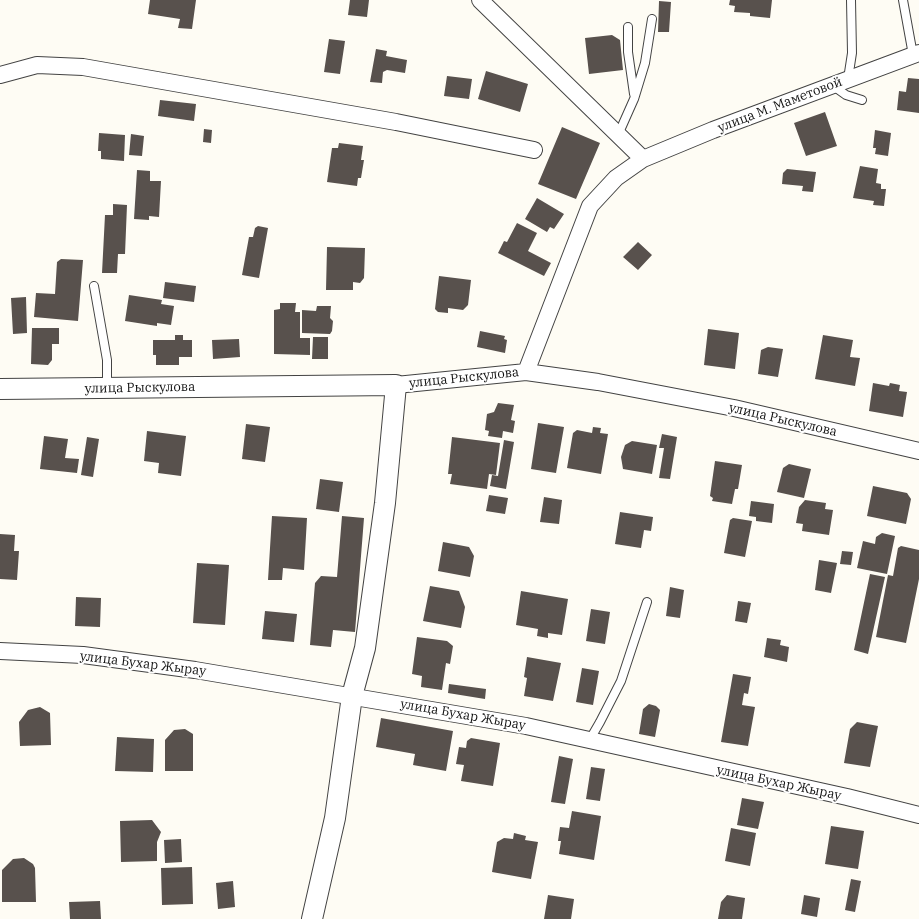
<!DOCTYPE html>
<html>
<head>
<meta charset="utf-8">
<style>
	body { margin:0 }
	canvas { display:block; background:#fefcf4 }
</style>
</head>
<body>
<canvas width="919" height="919"></canvas>
<script>
const g = document.querySelector('canvas').getContext('2d');
g.lineJoin = 'round';
function fill(path, color) {
  g.fillStyle = color;
  g.fill(path, 'evenodd');
}
function shape(rows) {
  const path = new Path2D();
  for (const r of rows) {
    path.moveTo(r[0], r[1]);
    for (let i = 2; i < r.length; i += 2) path.lineTo(r[i], r[i + 1]);
  }
  return path;
}
function strokePath(path, color, width, dash) {
  g.strokeStyle = color;
  g.lineWidth = width;
  g.lineCap = dash ? 'butt' : 'round';
  g.setLineDash(dash || []);
  g.stroke(path);
}
function label(font, color, halo, rows, align = 'center') {
  g.font = font + ' "IBM Plex Serif",serif';
  g.lineWidth = 4;
  g.setLineDash([]);
  g.textBaseline = 'middle';
  g.strokeStyle = halo;
  g.fillStyle = color;
  for (const [text, x, y, turn = 0] of rows) {
    g.save();
    g.translate(x, y);
    g.rotate((+turn || 0) * Math.PI / 180);
    g.textAlign = isNaN(turn) ? turn : align;
    if (halo) g.strokeText(text, 0, 0);
    g.fillText(text, 0, 0);
    g.restore();
  }
}
const building = shape([
	[150,0,196,0,192,29,178,28,180,19,148,14],
	[350,0,369,0,367,17,348,15],
	[730,0,772,0,770,18,750,16,750,13,734,12,735,6,729,5],
	[659,1,671,2,669,32,658,32],
	[612,35,620,40,623,70,589,74,585,38],
	[329,39,345,41,340,74,324,72],
	[376,49,387,51,386,56,407,60,405,73,387,70,383,72,382,83,370,82],
	[486,71,528,84,520,112,478,99],
	[447,76,472,79,469,99,444,96],
	[908,78,919,79,919,113,897,110,899,91,906,92],
	[160,100,196,104,194,121,158,116],
	[825,112,837,146,806,156,794,123],
	[562,127,600,143,576,199,538,184],
	[204,129,212,130,211,143,203,142],
	[875,130,891,133,888,156,875,154,876,148,873,148],
	[99,133,125,135,124,161,101,159,101,151,98,151],
	[131,134,144,136,142,156,129,155],
	[339,143,363,146,361,160,364,160,361,178,358,178,357,186,327,182,332,148,338,148],
	[860,166,878,169,876,183,881,184,881,189,886,189,884,206,873,205,874,201,853,198],
	[787,169,816,172,813,192,802,191,803,186,782,184,783,173],
	[137,170,150,171,150,181,161,181,159,217,149,216,149,220,134,219],
	[537,198,564,214,554,229,550,227,547,232,525,219],
	[113,204,127,205,125,254,118,254,117,273,102,273,105,215,113,215],
	[517,223,537,233,528,251,551,263,544,276,498,253,504,241,507,242],
	[258,226,268,228,259,278,242,275,249,237,253,237,255,228],
	[638,242,652,255,638,270,623,257],
	[327,247,365,248,364,278,360,283,353,282,353,290,326,290],
	[61,259,83,260,78,321,34,317,36,293,55,294,57,262],
	[439,276,471,280,468,305,463,310,448,308,448,313,438,312,435,309],
	[165,282,196,286,194,302,163,298],
	[129,295,162,300,161,304,174,306,171,325,157,323,157,326,125,321],
	[26,297,27,333,13,334,11,298],
	[280,303,296,303,295,312,300,312,300,338,310,338,310,355,274,354,274,310,280,309],
	[317,306,331,306,330,318,333,321,332,331,330,334,302,333,302,310,316,311],
	[32,328,59,328,59,344,52,344,52,360,48,365,31,364],
	[708,329,739,333,735,369,704,365],
	[480,331,505,336,504,339,507,340,505,353,477,347],
	[175,335,183,335,183,340,192,340,192,357,179,357,179,365,156,365,156,355,153,355,153,340,175,340],
	[823,335,853,340,850,357,860,358,855,386,815,379],
	[313,337,328,337,328,359,312,359],
	[239,339,240,357,213,359,212,340],
	[768,347,783,349,778,377,758,374,761,350],
	[873,383,889,386,890,383,900,385,899,391,907,392,903,417,869,411],
	[498,403,514,405,511,420,515,421,513,433,503,431,502,438,488,436,489,431,485,430,487,414,494,412],
	[538,423,564,427,556,473,531,469],
	[246,424,270,427,265,462,242,459],
	[593,427,601,428,600,433,608,434,601,474,567,468,573,433,577,430,592,433],
	[147,431,186,436,181,476,158,473,159,463,144,461],
	[662,434,677,437,670,479,659,478,664,448,659,448],
	[44,436,68,439,65,458,79,459,77,473,40,469],
	[87,437,99,439,93,477,81,475],
	[452,437,500,443,496,475,489,474,487,489,450,484,452,474,448,474],
	[504,440,514,442,506,489,490,486,492,475,498,476],
	[632,441,657,445,652,474,623,469,621,457,625,445],
	[715,461,742,465,738,489,735,489,732,504,712,501,713,498,710,496],
	[789,464,811,469,804,498,777,492,783,468],
	[320,479,343,482,339,512,316,509],
	[873,486,907,493,911,499,906,524,867,516],
	[489,495,508,498,505,514,486,511],
	[544,497,562,500,559,524,540,522],
	[805,500,826,503,825,509,833,510,829,535,802,531,803,524,796,523,799,507],
	[751,501,774,504,772,523,756,521,756,517,749,516],
	[620,512,653,517,651,531,644,530,641,548,615,544],
	[272,516,307,518,304,570,283,568,282,580,268,580],
	[342,516,364,518,355,632,333,630,331,647,310,645,315,583,321,576,337,577],
	[733,518,752,521,745,557,724,553,730,520],
	[882,533,895,536,887,574,857,568,863,541,875,544,876,537],
	[0,534,15,535,14,551,19,551,17,580,0,579],
	[443,542,469,547,474,556,470,577,438,571],
	[901,546,919,550,919,579,906,643,876,637,888,575,893,576,898,548],
	[842,551,853,552,851,565,840,564],
	[819,560,837,563,831,593,815,590],
	[197,563,229,565,225,625,193,623],
	[870,574,885,577,868,654,854,650],
	[430,586,459,591,465,607,461,628,423,621],
	[670,587,684,590,680,618,666,616],
	[521,591,568,599,562,635,548,633,548,638,537,636,538,629,516,625],
	[76,597,101,598,100,627,75,626],
	[738,601,751,603,747,623,735,621],
	[591,609,610,612,605,644,586,641],
	[265,611,297,614,294,642,262,639],
	[417,637,447,641,453,646,450,664,446,663,442,690,421,687,422,676,412,674],
	[767,638,781,640,780,645,789,647,787,662,764,657],
	[527,657,561,663,553,701,524,696,527,678,524,677],
	[582,668,599,671,593,705,576,702],
	[733,674,751,677,748,694,744,693,742,705,755,707,748,746,721,742],
	[449,684,486,689,485,699,448,693],
	[649,704,656,706,660,710,655,737,639,734,643,709],
	[40,707,50,713,51,745,20,746,19,722,28,710],
	[381,718,453,731,446,771,413,765,415,754,376,747],
	[857,722,878,726,870,767,844,763,850,729],
	[185,729,193,734,193,771,165,771,165,740,174,730],
	[117,737,154,739,153,772,115,771],
	[471,738,500,743,493,786,461,781,464,765,456,764,459,747,466,748,467,741],
	[559,756,573,759,565,804,551,802],
	[591,767,605,769,600,801,586,799],
	[742,798,764,802,758,829,737,825],
	[572,811,601,816,594,860,559,854,561,841,558,841,560,827,569,828],
	[152,820,161,832,157,842,157,861,121,862,120,821],
	[831,826,864,831,858,869,825,864],
	[731,828,756,833,750,866,725,861],
	[514,833,526,836,525,840,538,842,531,879,492,872,497,842,504,838,513,839],
	[181,839,182,862,165,863,164,840],
	[24,858,33,864,35,868,36,902,2,902,2,870,13,859],
	[192,867,193,904,162,905,161,868],
	[851,879,861,881,855,912,845,910],
	[233,881,235,907,218,909,216,883],
	[548,895,574,899,571,919,544,919],
	[727,895,745,898,742,919,718,919,721,902],
	[804,895,820,898,817,917,801,914],
	[100,901,101,919,70,919,69,902]
]);
const service = shape([
	[903,0,913,55],
	[628,27,628,52,634,94],
	[848,79,852,53,851,0],
	[832,85,846,95,862,100],
	[618,135,634,99,645,63,652,19],
	[94,286,107,360,107,388],
	[589,741,600,722,621,681,647,602]
]);
const minor = shape([
	[480,0,643,159],
	[0,75,37,65,83,67,396,122,534,150],
	[526,372,590,206,616,178,643,159,713,130,919,53],
	[396,385,526,372,598,382,734,408,919,451],
	[0,651,83,655,195,670,526,726,847,797,919,815]
]);
const tertiary = shape([
	[0,389,396,385,385,503,365,648,352,696,335,818,312,919]
]);
const streetNames = [
	["улица М. Маметовой",780,105,-21],
	["улица Рыскулова",464,378,-6],
	["улица Рыскулова",140,388,-1],
	["улица Рыскулова",783,420,13],
	["улица Бухар Жырау",143,664,7],
	["улица Бухар Жырау",463,715,10],
	["улица Бухар Жырау",779,783,12]
];
fill(building, '#58514d');
strokePath(service, '#434343', 10);
strokePath(minor, '#434343', 18);
strokePath(tertiary, '#434343', 22);
strokePath(service, '#fff', 8);
strokePath(minor, '#fff', 16);
strokePath(tertiary, '#fff', 20);
label('13px', '#101010', '#fff', streetNames);
</script>
</body>
</html>
